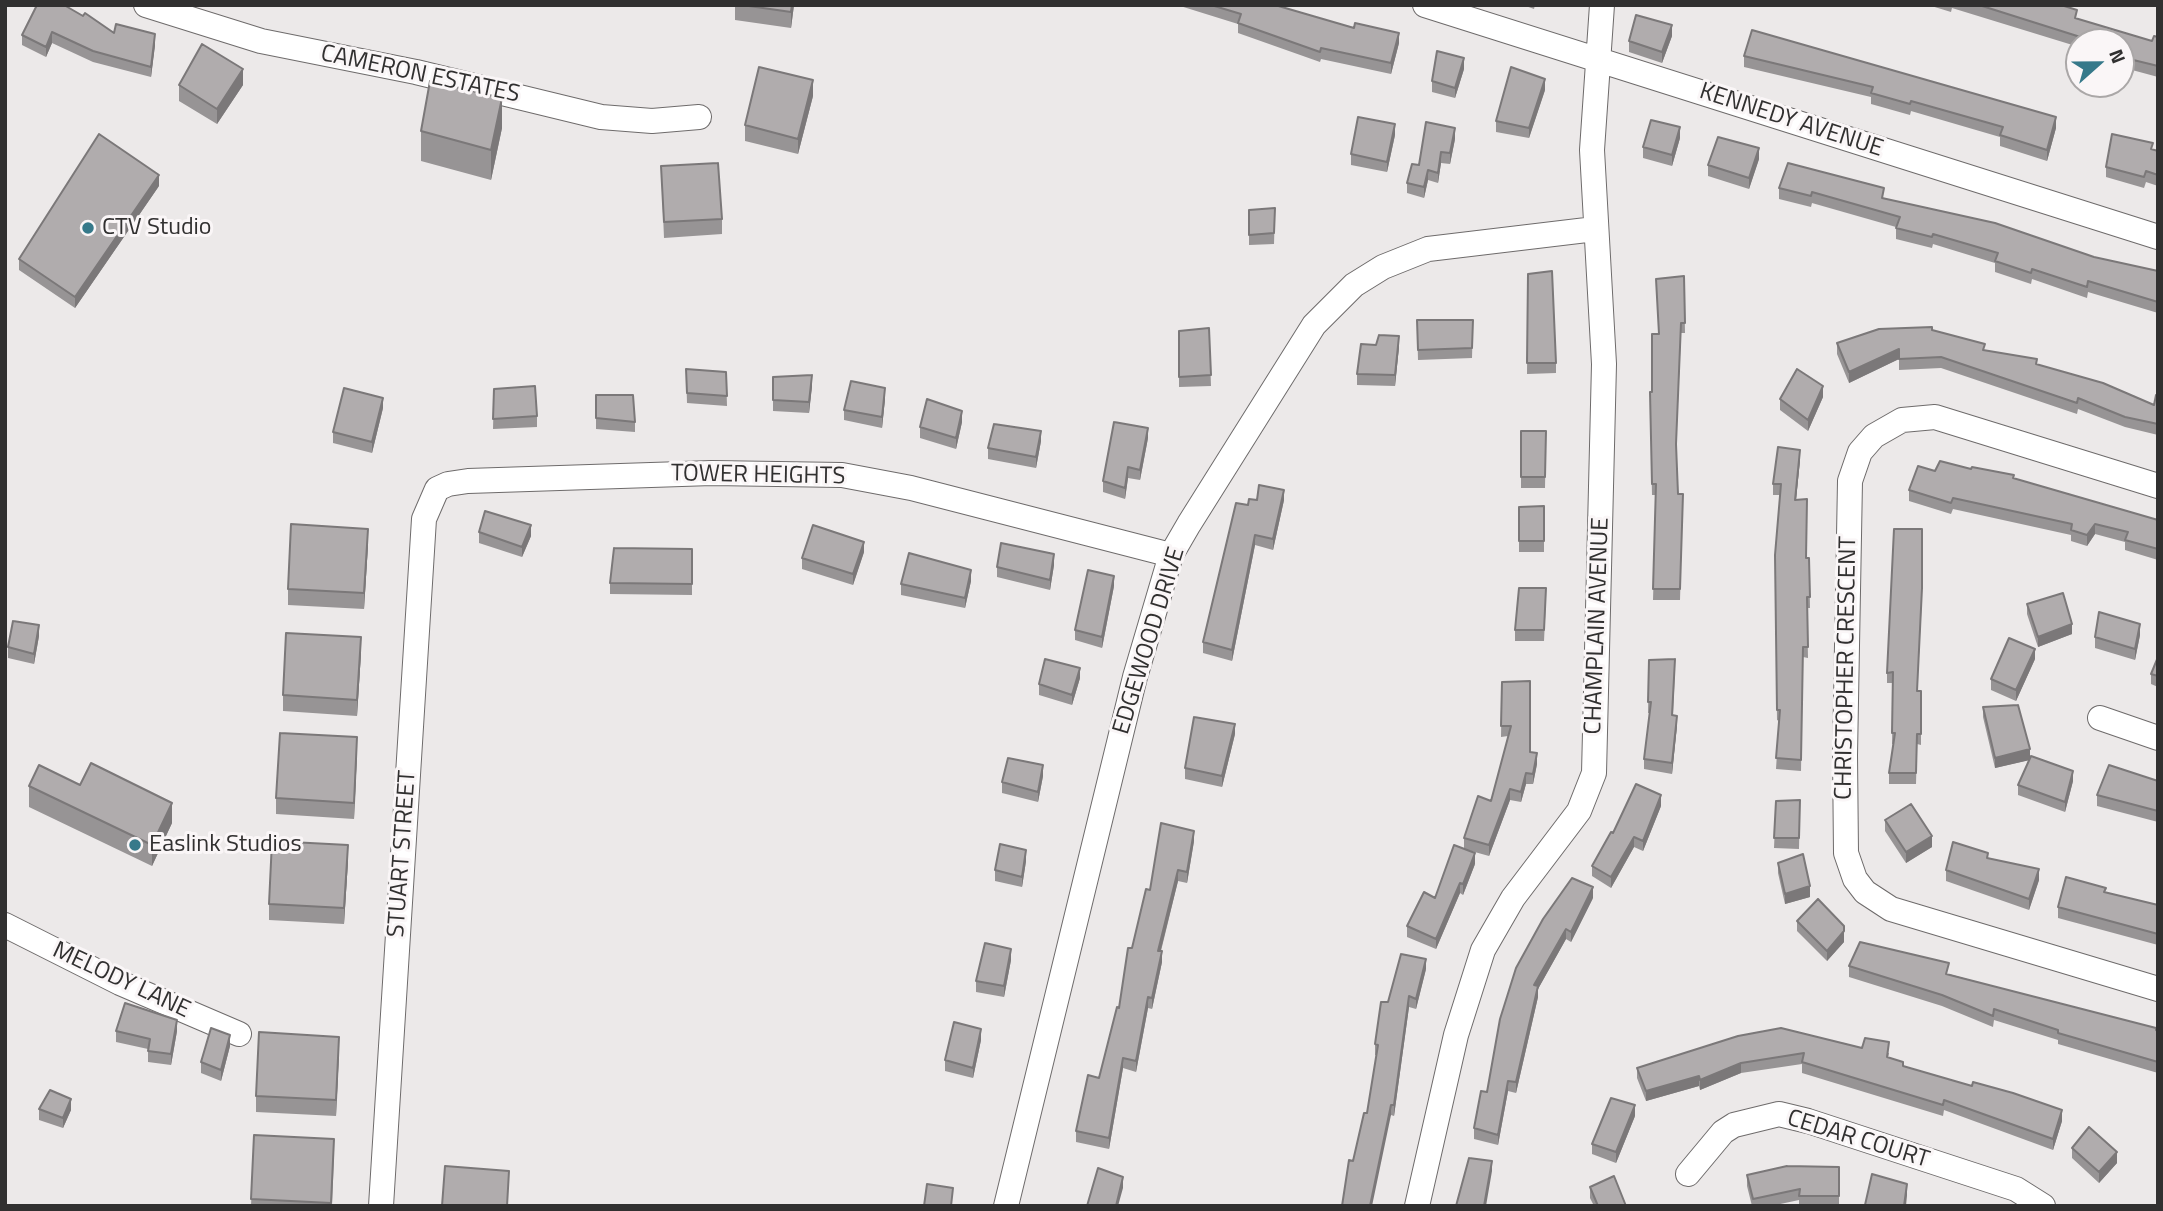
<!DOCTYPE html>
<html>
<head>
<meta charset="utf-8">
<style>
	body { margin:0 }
	#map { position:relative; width:2163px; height:1211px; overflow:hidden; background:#ece9e9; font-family:"Titillium Web",sans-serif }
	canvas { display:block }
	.frame { position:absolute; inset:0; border:7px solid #313030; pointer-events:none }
	.north { position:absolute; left:2065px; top:28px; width:70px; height:70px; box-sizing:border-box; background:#faf6f7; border:2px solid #aaa7a7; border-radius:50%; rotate:69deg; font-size:19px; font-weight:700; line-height:28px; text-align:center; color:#313030 }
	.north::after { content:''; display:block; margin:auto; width:24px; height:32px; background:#36798a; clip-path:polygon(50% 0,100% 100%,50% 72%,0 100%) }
</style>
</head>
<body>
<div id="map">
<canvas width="2163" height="1211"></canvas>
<div class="frame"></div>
<div class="north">N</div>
</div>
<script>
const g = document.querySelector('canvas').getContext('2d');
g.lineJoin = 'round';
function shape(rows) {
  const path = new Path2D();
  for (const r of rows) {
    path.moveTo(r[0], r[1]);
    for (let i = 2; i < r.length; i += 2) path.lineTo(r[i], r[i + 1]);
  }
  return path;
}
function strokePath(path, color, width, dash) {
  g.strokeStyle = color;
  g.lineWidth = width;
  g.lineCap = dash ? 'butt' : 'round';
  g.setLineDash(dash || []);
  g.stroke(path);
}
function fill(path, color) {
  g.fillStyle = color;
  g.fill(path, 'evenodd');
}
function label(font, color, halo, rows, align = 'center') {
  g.font = font + ' "Titillium Web",sans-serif';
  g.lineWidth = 6;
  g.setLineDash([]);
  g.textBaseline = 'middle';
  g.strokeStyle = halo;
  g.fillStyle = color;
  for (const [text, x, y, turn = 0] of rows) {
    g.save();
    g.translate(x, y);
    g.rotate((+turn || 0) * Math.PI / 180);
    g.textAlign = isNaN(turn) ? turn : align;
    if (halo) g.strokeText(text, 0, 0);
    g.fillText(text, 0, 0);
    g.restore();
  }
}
const street = shape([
	[146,5,261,41,416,72,601,117,652,121,699,117],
	[1425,5,2158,237],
	[2158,486,1935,417,1902,420,1874,436,1860,452,1850,481,1845,755,1846,853,1855,879,1865,892,1891,909,2158,989],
	[2100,718,2158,738],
	[5,925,120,983,239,1034],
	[1688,1174,1723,1132,1734,1125,1779,1114,1808,1121,2016,1189,2043,1206],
	[381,1206,424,519,437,489,448,484,468,481,712,473,842,475,911,488,1171,555],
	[1006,1206,1135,677,1171,555,1189,524,1314,325,1354,285,1383,267,1428,249,1595,229],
	[1417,1206,1456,1035,1483,950,1513,898,1579,811,1594,773,1604,364,1592,150,1602,5]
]);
const wall = shape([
	[37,5,114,33,155,45,151,77,93,62,52,43,46,57,22,45,22,35],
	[735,5,794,5,791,28,735,20],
	[1177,5,1275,5,1399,43,1391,74,1321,59,1320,62,1238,33,1238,24],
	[1523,5,1535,5,1534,9],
	[1928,5,2061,5,2077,19,2152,41,2158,37,2158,77,2121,67,2121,42,2079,42,2079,47,1952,8,1951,12],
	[1672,36,1662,63,1629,52,1629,41],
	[1744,56,2056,128,2047,161,2000,146,2000,137,1911,111,1910,115,1871,104,1871,97,1744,67],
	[1464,69,1455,98,1432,92,1432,81],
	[179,85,243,85,217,124,179,101],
	[1545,90,1529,138,1496,132,1496,121],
	[813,96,798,154,745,141,745,125],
	[502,128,491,180,421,161,421,131],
	[1395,135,1387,172,1351,165,1351,154],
	[1680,138,1672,166,1643,158,1643,147],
	[1455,139,1450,164,1441,163,1438,183,1428,180,1424,198,1407,193,1407,183,1419,165],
	[2153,149,2158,151,2158,186,2146,182,2144,188,2106,177,2106,167],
	[1759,159,1749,189,1708,176,1708,165],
	[661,166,722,219,722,234,664,238],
	[159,186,75,308,19,270,19,259],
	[1779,188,1884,198,2094,257,2158,271,2158,313,2088,292,2087,298,2032,279,2031,284,1995,272,1995,263,1933,244,1932,248,1896,239,1896,227,1812,203,1811,207,1779,199],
	[1275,208,1274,244,1249,245,1249,210],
	[1528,274,1556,363,1556,373,1527,374],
	[1684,276,1685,333,1681,333,1676,450,1678,494,1683,494,1680,600,1653,600,1656,495,1652,495,1650,392,1652,392,1658,334],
	[1417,320,1473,320,1472,358,1418,360],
	[1209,328,1211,386,1179,387,1179,331],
	[1932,330,1985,351,2037,364,2154,405,2158,396,2158,435,2125,427,2078,409,2077,414,1941,368,1899,370,1899,359,1849,383,1837,354,1837,343],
	[1399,347,1395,386,1357,385,1357,374],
	[686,369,726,372,727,406,687,403],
	[773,377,812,386,809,413,773,411],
	[494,389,537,416,537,427,493,429],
	[596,395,635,422,635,432,596,429],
	[1823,397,1808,431,1780,410,1780,399],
	[885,399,882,428,844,420,844,410],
	[383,408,372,453,333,443,333,432],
	[962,422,956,449,920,438,920,427],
	[1521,431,1546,431,1545,488,1521,488],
	[1148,438,1140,480,1128,478,1125,499,1103,492,1103,481],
	[1041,441,1036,468,988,459,988,448],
	[1800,460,1796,500,1806,558,1809,558,1810,608,1807,608,1808,658,1803,657,1801,771,1776,769,1779,721,1777,720,1775,555,1780,495,1773,495,1773,484],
	[1971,469,2014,479,2158,520,2158,560,2125,550,2125,542,2095,534,2087,546,2071,541,2071,535,1953,509,1951,514,1909,501,1909,490,1935,471],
	[1257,500,1284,500,1273,550,1255,545,1232,661,1203,653,1203,642,1248,505],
	[1544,506,1544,552,1519,552,1519,507],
	[479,532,531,536,522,557,479,543],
	[368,545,364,609,288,605,288,589],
	[692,549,692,595,610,594,610,583],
	[864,552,853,585,802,569,802,558],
	[1054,565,1050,590,997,577,997,567],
	[971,581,965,608,901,595,901,584],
	[1114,586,1102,648,1075,640,1075,630],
	[1546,599,1544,641,1515,641,1515,630],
	[1922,599,1917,691,1921,691,1921,745,1917,744,1916,784,1889,784,1889,773,1893,744,1892,744,1893,683,1887,683,1887,673],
	[2027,604,2072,634,2038,647,2027,614],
	[2140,635,2135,660,2095,648,2095,637],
	[39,636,34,664,8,658,8,647],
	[361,653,357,716,283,711,283,695],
	[2158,657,2158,687,2151,684,2151,674],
	[2035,659,2016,701,1991,690,1991,679],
	[1649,660,1675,670,1673,715,1677,726,1672,774,1644,769,1644,759,1650,713,1648,713],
	[1080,678,1072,705,1039,695,1039,684],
	[1502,682,1530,752,1537,764,1533,784,1526,784,1521,802,1510,800,1489,856,1464,849,1464,838,1491,801,1508,736,1501,737],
	[1983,707,2030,758,2073,781,2065,812,2018,795,2018,785,2029,760,1995,768,1983,717],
	[1235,734,1222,787,1185,779,1185,768],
	[357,753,354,819,276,814,276,798],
	[1043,776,1038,802,1002,793,1002,782],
	[2158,781,2158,822,2097,806,2097,795],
	[80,785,172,823,152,866,29,807,29,786],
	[1800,800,1799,849,1774,848,1776,801],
	[1661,806,1643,851,1634,847,1611,888,1592,876,1592,866,1613,833],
	[1885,820,1932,847,1906,863,1885,831],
	[1194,841,1187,883,1178,881,1161,951,1162,962,1152,1009,1148,1008,1136,1072,1123,1068,1109,1149,1076,1142,1076,1131,1099,1078,1119,1008,1132,948,1150,890],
	[1988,858,2039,880,2029,910,1946,881,1946,870],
	[348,861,344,924,269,920,269,904],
	[1026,861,1022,887,995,881,995,870],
	[1778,863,1810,897,1785,904,1778,873],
	[1475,864,1463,895,1460,893,1436,949,1407,937,1407,926,1435,898],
	[2106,893,2158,905,2158,945,2058,918,2058,907],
	[1593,898,1571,942,1566,939,1538,989,1538,997,1516,1093,1508,1091,1498,1145,1474,1139,1474,1128,1487,1092,1516,968],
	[1797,921,1844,942,1827,961,1797,931],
	[1011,960,1004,997,976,992,976,981],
	[1849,966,1949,974,2156,1031,2158,1031,2158,1073,2058,1044,2058,1040,1994,1020,1993,1027,1942,1006,1849,977],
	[1426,969,1416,1009,1409,1007,1394,1116,1391,1115,1353,1161,1367,1113,1377,1055,1375,1055,1375,1044,1388,1002],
	[116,1031,177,1031,171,1065,148,1062,148,1049,116,1042],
	[981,1040,973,1078,945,1071,945,1060],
	[230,1046,221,1081,201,1073,201,1062],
	[1862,1048,1889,1053,1888,1058,1903,1066,2062,1121,2053,1150,1944,1110,1943,1116,1802,1073,1802,1064,1741,1073,1700,1090,1699,1086,1646,1101,1637,1078,1637,1068],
	[339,1052,336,1116,256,1112,256,1096],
	[39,1109,71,1110,63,1128,39,1120],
	[1635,1116,1616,1163,1592,1154,1592,1144],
	[254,1135,334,1155,332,1206,251,1206],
	[2072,1148,2117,1163,2099,1183,2072,1158],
	[1839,1167,1839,1206,1799,1206,1799,1200,1771,1206,1752,1206,1747,1186,1747,1175],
	[1590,1187,1626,1206,1594,1206,1590,1198]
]);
const shadedWall = shape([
	[792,5,794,5,791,28,791,12],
	[1672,25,1672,36,1662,63,1662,52],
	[52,32,52,43,46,57,46,47],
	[1399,33,1399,43,1391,74,1391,63],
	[155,34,155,45,151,77,151,67],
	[1464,58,1464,69,1455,98,1455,88],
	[243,69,243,85,217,124,217,109],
	[1545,79,1545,90,1529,138,1529,128],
	[813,80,813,96,798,154,798,139],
	[502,98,502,128,491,180,491,150],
	[2056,117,2056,128,2047,161,2047,150],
	[1395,124,1395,135,1387,172,1387,162],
	[1680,127,1680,138,1672,166,1672,155],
	[1455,128,1455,139,1450,164,1450,153],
	[1759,148,1759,159,1749,189,1749,178],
	[1441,152,1441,163,1438,183,1438,173],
	[1428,170,1428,180,1424,198,1424,187],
	[159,175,159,186,75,308,75,297],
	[1399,336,1399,347,1395,386,1395,375],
	[1899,349,1899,359,1849,383,1849,372],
	[812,375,812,386,809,413,809,402],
	[1823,386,1823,397,1808,431,1808,420],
	[885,388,885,399,882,428,882,417],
	[383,398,383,408,372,453,372,442],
	[962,411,962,422,956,449,956,438],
	[1148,428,1148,438,1140,480,1140,470],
	[1041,431,1041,441,1036,468,1036,457],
	[1800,450,1800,460,1795,510,1795,500],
	[1128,467,1128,478,1125,499,1125,488],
	[1284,490,1284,500,1273,550,1273,539],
	[2095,524,2095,534,2087,546,2087,535],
	[531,525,531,536,522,557,522,547],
	[368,529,368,545,364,609,364,593],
	[1255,535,1255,545,1232,661,1232,650],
	[864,542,864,552,853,585,853,574],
	[1054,554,1054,565,1050,590,1050,580],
	[971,570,971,581,965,608,965,598],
	[1114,576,1114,586,1102,648,1102,637],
	[2072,624,2072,634,2038,647,2038,637],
	[2140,624,2140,635,2135,660,2135,649],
	[39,625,39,636,34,664,34,654],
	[361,637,361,653,357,716,357,700],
	[2035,649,2035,659,2016,701,2016,690],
	[1080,668,1080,678,1072,705,1072,695],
	[1677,716,1677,726,1672,774,1672,763],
	[1235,724,1235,734,1222,787,1222,776],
	[357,737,357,753,354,819,354,803],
	[2030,749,2030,760,1995,768,1995,758],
	[1537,753,1537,764,1533,784,1533,774],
	[1043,765,1043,776,1038,802,1038,792],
	[2073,771,2073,781,2065,812,2065,802],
	[1526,773,1526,784,1521,802,1521,792],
	[1510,789,1510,800,1489,856,1489,845],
	[1661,795,1661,806,1643,851,1643,841],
	[172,803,172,823,152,866,152,845],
	[1194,831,1194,841,1187,883,1187,872],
	[1932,836,1932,847,1906,863,1906,852],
	[1634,837,1634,847,1611,888,1611,877],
	[348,845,348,861,344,924,344,908],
	[1026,850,1026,861,1022,887,1022,877],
	[1475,853,1475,864,1463,895,1463,884],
	[2039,869,2039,880,2029,910,2029,899],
	[1178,870,1178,881,1158,961,1158,951],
	[1460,883,1460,893,1436,949,1436,939],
	[1810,886,1810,897,1785,904,1785,894],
	[1593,887,1593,898,1571,942,1571,932],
	[1566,929,1566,939,1538,989,1538,997,1516,1093,1516,1082,1534,985],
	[1844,931,1844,942,1827,961,1827,951],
	[1011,949,1011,960,1004,997,1004,986],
	[1162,951,1162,962,1152,1009,1152,998],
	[1426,959,1426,969,1416,1009,1416,999],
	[1409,996,1409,1007,1394,1116,1394,1105],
	[1148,997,1148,1008,1136,1072,1136,1061],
	[177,1020,177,1031,171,1065,171,1054],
	[981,1029,981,1040,973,1078,973,1068],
	[230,1035,230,1046,221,1081,221,1070],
	[339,1037,339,1052,336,1116,336,1100],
	[1123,1058,1123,1068,1109,1149,1109,1138],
	[1741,1063,1741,1073,1700,1090,1700,1080],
	[1699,1076,1699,1086,1646,1101,1646,1091],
	[1508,1081,1508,1091,1498,1145,1498,1135],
	[71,1099,71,1110,63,1128,63,1118],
	[1391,1105,1391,1115,1372,1206,1370,1206],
	[1635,1105,1635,1116,1616,1163,1616,1152],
	[2062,1110,2062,1121,2053,1150,2053,1139],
	[2117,1152,2117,1163,2099,1183,2099,1172],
	[1492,1161,1492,1171,1486,1206,1484,1206],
	[1123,1177,1123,1188,1118,1206,1116,1206],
	[1907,1184,1907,1195,1906,1206,1904,1206]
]);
const building = shape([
	[37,5,64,5,83,16,85,13,114,33,116,24,155,34,151,67,93,51,52,32,46,47,22,35,37,5],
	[742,5,792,5,791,12,742,5],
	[1211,5,1275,5,1354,28,1355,23,1399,33,1391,63,1321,48,1320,52,1238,23,1241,14,1211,5],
	[1979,5,2061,5,2077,10,2075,18,2152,41,2154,36,2158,37,2158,66,2121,57,2121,42,2092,42,2093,41,1979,5],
	[1636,15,1672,25,1662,52,1629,41,1636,15],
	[1752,30,2056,117,2047,150,2000,135,2003,127,1911,101,1910,104,1871,93,1873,87,1744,56,1752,30],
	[202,44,243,69,217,109,179,85,202,44],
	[1437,51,1464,58,1455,88,1432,81,1437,51],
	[759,67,813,80,798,139,745,125,759,67],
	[1511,67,1545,79,1529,128,1496,121,1511,67],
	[430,81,502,98,491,150,421,131,430,81],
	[1358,117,1395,124,1387,162,1351,154,1358,117],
	[1651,120,1680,127,1672,155,1643,147,1651,120],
	[1426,122,1455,128,1450,153,1441,152,1438,173,1428,170,1424,187,1407,183,1412,164,1419,165,1426,122],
	[99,134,159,175,75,297,19,259,99,134],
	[2112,134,2153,143,2151,149,2158,151,2158,175,2146,171,2144,177,2106,167,2112,134],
	[1718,137,1759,148,1749,178,1708,165,1718,137],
	[718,163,722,219,664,222,661,166,718,163],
	[1788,163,1884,188,1882,198,1995,223,2094,257,2158,271,2158,302,2088,281,2087,287,2032,269,2031,273,1995,261,1998,253,1933,234,1932,237,1896,228,1900,217,1812,192,1811,196,1779,188,1788,163],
	[1275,208,1274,233,1249,235,1249,210,1275,208],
	[1552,271,1556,363,1527,363,1528,274,1552,271],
	[1684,276,1685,323,1681,323,1676,444,1678,494,1683,494,1680,589,1653,589,1656,484,1652,484,1650,392,1652,392,1652,334,1659,334,1656,279,1684,276],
	[1417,320,1473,320,1472,348,1418,350,1417,320],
	[1932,327,1932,330,1985,344,1983,350,2037,359,2036,364,2103,383,2154,405,2156,395,2158,396,2158,424,2125,417,2078,398,2077,403,1941,357,1899,359,1899,349,1849,372,1837,343,1879,329,1932,327],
	[1209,328,1211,375,1179,377,1179,331,1209,328],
	[1379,335,1399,336,1395,375,1357,374,1361,344,1376,345,1379,335],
	[686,369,726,372,727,396,687,393,686,369],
	[1797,369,1823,386,1808,420,1780,399,1797,369],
	[812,375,809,402,773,400,773,377,812,375],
	[851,381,885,388,882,417,844,410,851,381],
	[535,386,537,416,493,419,494,389,535,386],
	[344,388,383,398,372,442,333,432,344,388],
	[596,395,633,395,635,422,596,418,596,395],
	[927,399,962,411,956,438,920,427,927,399],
	[1114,422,1148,428,1140,470,1128,467,1125,488,1103,481,1114,422],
	[994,424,1041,431,1036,457,988,448,994,424],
	[1521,431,1546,431,1545,477,1521,477,1521,431],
	[1778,447,1800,450,1795,500,1807,499,1806,558,1809,558,1810,597,1807,597,1808,647,1803,647,1801,760,1776,758,1780,710,1777,710,1775,555,1781,484,1773,484,1778,447],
	[1940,461,1971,469,1972,467,2014,475,2013,478,2158,520,2158,549,2125,540,2128,532,2095,524,2087,535,2071,530,2072,524,1953,498,1951,503,1909,490,1918,466,1935,471,1940,461],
	[1259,485,1284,490,1273,539,1255,535,1232,650,1203,642,1236,503,1248,505,1249,499,1257,500,1259,485],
	[1544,506,1544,541,1519,541,1519,507,1544,506],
	[485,511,531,525,522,547,479,532,485,511],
	[291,524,368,529,364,593,288,589,291,524],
	[813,525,864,542,853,574,802,558,813,525],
	[1894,529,1922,529,1922,588,1917,691,1921,691,1921,734,1917,734,1916,773,1889,773,1895,733,1892,733,1893,672,1887,673,1894,529],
	[1001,543,1054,554,1050,580,997,567,1001,543],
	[614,548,692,549,692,584,610,583,614,548],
	[909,553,971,570,965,598,901,584,909,553],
	[1088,570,1114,576,1102,637,1075,630,1088,570],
	[1519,588,1546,588,1544,630,1515,630,1519,588],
	[2063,593,2072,624,2038,637,2027,604,2063,593],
	[2099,612,2140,624,2135,649,2095,637,2099,612],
	[13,621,39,625,34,654,8,647,13,621],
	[286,633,361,637,357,700,283,695,286,633],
	[2009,638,2035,649,2016,690,1991,679,2009,638],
	[2158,657,2158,676,2151,674,2158,657],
	[1045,659,1080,668,1072,695,1039,684,1045,659],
	[1675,659,1672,715,1677,716,1672,763,1644,759,1651,702,1648,702,1649,660,1675,659],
	[1530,681,1530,752,1537,753,1533,774,1526,773,1521,792,1510,789,1489,845,1464,838,1478,796,1491,801,1511,726,1501,726,1502,682,1530,681],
	[2018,705,2030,749,1995,758,1983,707,2018,705],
	[1194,717,1235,724,1222,776,1185,768,1194,717],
	[280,733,357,737,354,803,276,798,280,733],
	[2031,756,2073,771,2065,802,2018,785,2031,756],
	[1008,758,1043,765,1038,792,1002,782,1008,758],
	[91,763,172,803,152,845,29,786,39,765,80,785,91,763],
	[2109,765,2158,781,2158,811,2097,795,2109,765],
	[1636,784,1661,795,1643,841,1634,837,1611,877,1592,866,1611,832,1613,833,1636,784],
	[1800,800,1799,838,1774,838,1776,801,1800,800],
	[1911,804,1932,836,1906,852,1885,820,1911,804],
	[1161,823,1194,831,1187,872,1178,870,1158,951,1162,951,1152,998,1148,997,1136,1061,1123,1058,1109,1138,1076,1131,1088,1075,1099,1078,1117,1007,1119,1008,1128,948,1132,948,1146,889,1150,890,1161,823],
	[272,841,348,845,344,908,269,904,272,841],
	[1953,842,1988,853,1987,858,2039,869,2029,899,1946,870,1953,842],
	[1000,844,1026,850,1022,877,995,870,1000,844],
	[1454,845,1475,853,1463,884,1460,883,1436,939,1407,926,1424,892,1435,898,1454,845],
	[1803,854,1810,886,1785,894,1778,863,1803,854],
	[2066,877,2106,888,2104,892,2158,905,2158,934,2058,907,2066,877],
	[1572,878,1593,887,1571,932,1566,929,1534,985,1538,986,1516,1082,1508,1081,1498,1135,1474,1128,1481,1091,1487,1092,1500,1019,1516,968,1543,919,1572,878],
	[1818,899,1844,926,1844,931,1827,951,1797,921,1818,899],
	[1860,942,1949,963,1946,974,2156,1028,2156,1030,2158,1031,2158,1062,2058,1033,2058,1030,1994,1009,1993,1016,1942,995,1849,966,1860,942],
	[985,943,1011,949,1004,986,976,981,985,943],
	[1401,954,1426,959,1416,999,1409,996,1394,1105,1391,1105,1370,1206,1342,1206,1349,1160,1353,1161,1364,1113,1367,1113,1378,1045,1375,1044,1381,1002,1388,1002,1401,954],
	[125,1003,177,1020,171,1054,148,1051,150,1039,116,1031,125,1003],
	[954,1022,981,1029,973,1068,945,1060,954,1022],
	[211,1028,230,1035,221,1070,201,1062,211,1028],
	[1781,1028,1862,1048,1865,1038,1889,1042,1887,1057,1903,1062,1903,1066,1972,1086,1973,1082,2013,1093,2062,1110,2053,1139,1944,1100,1943,1105,1802,1062,1804,1053,1741,1063,1700,1080,1699,1076,1646,1091,1637,1068,1738,1036,1781,1028],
	[259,1032,339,1037,336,1100,256,1096,259,1032],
	[50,1090,71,1099,63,1118,39,1109,50,1090],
	[1611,1098,1635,1105,1616,1152,1592,1144,1611,1098],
	[2089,1127,2117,1152,2099,1172,2072,1148,2089,1127],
	[254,1135,334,1139,331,1203,251,1199,254,1135],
	[1469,1158,1492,1161,1484,1206,1456,1206,1469,1158],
	[445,1166,509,1171,507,1206,442,1206,445,1166],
	[1787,1166,1839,1167,1839,1196,1799,1196,1800,1189,1753,1199,1747,1175,1787,1166],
	[1098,1168,1123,1177,1116,1206,1087,1206,1098,1168],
	[1872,1174,1907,1184,1904,1206,1869,1206,1865,1205,1872,1174],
	[1614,1176,1626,1206,1598,1206,1590,1187,1614,1176],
	[927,1184,953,1188,951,1206,924,1206,927,1184]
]);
const markers = [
	[88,228,7,"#36798a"],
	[135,845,7,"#36798a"]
];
const streetNames = [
	["CAMERON ESTATES",420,75,12],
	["KENNEDY AVENUE",1791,121,18],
	["TOWER HEIGHTS",758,476,1],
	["CHAMPLAIN AVENUE",1598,626,-88],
	["EDGEWOOD DRIVE",1150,641,-73],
	["CHRISTOPHER CRESCENT",1847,668,-89],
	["STUART STREET",403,854,-86],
	["MELODY LANE",121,981,25],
	["CEDAR COURT",1858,1140,17]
];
const poiNames = [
	["CTV Studio",102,228],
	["Easlink Studios",149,845]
];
strokePath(street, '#6e6b6b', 26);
strokePath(street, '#fff', 24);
fill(wall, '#979495');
fill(shadedWall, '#7b7879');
fill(building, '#b0acad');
strokePath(building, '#7b7879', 2);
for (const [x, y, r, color] of markers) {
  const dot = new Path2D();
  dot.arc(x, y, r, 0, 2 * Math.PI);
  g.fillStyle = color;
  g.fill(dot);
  strokePath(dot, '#faf6f7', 2.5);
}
label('24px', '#313030', '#faf6f7', streetNames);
label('24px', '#313030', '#faf6f7', poiNames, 'left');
</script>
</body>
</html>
